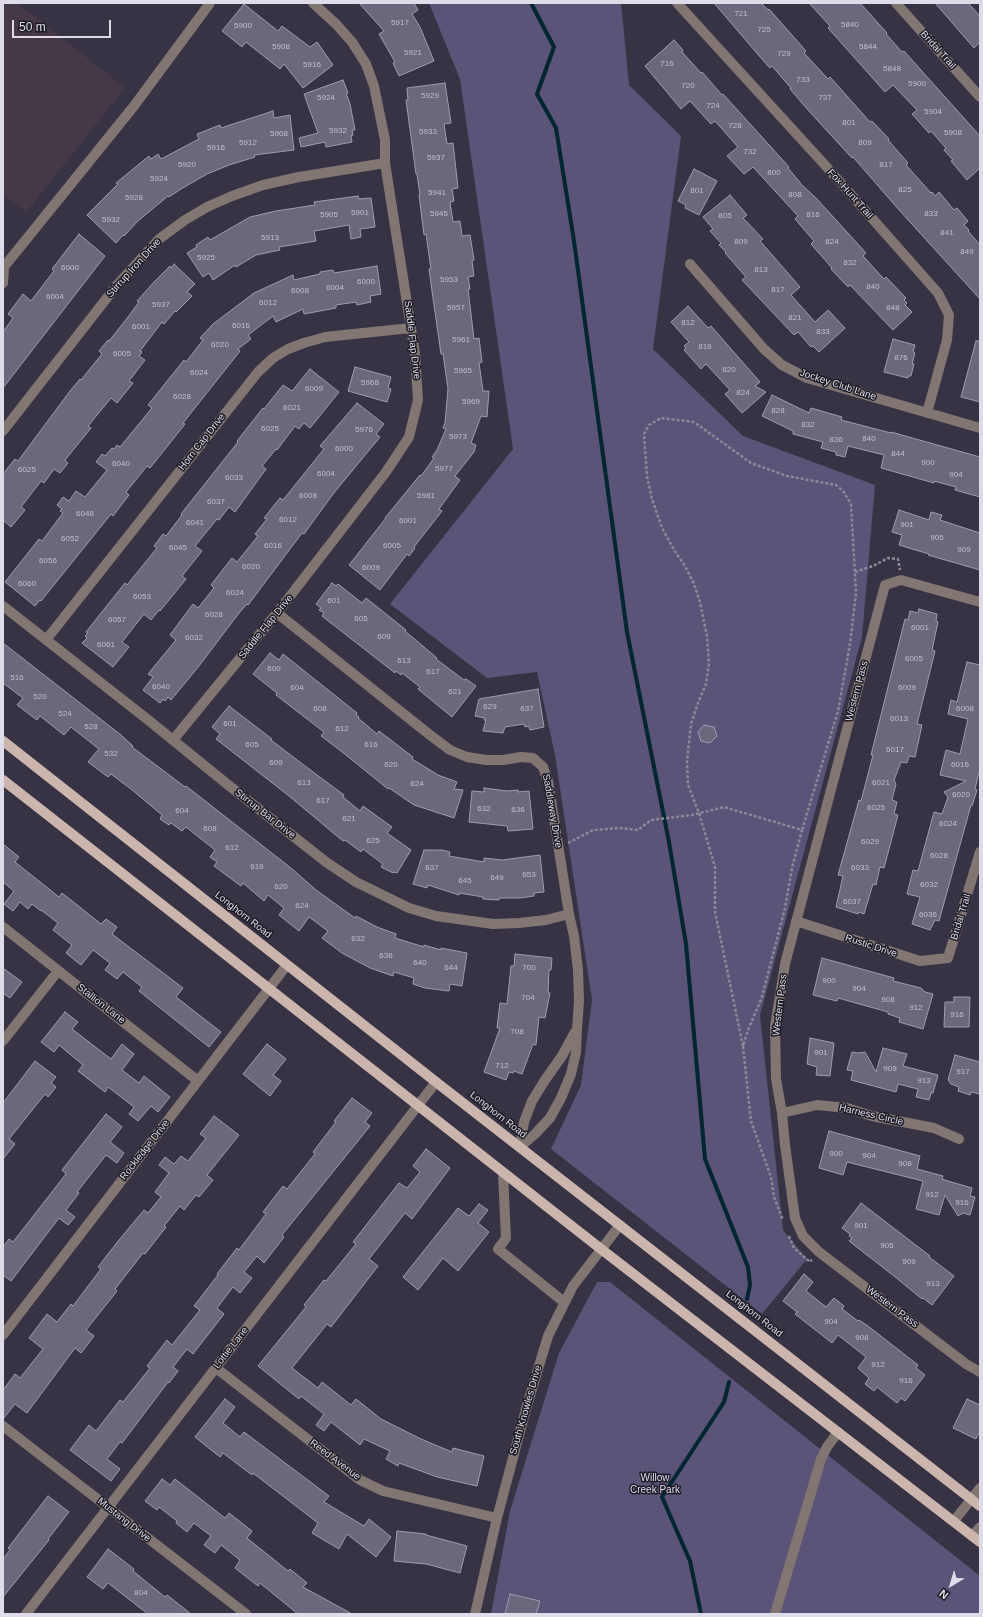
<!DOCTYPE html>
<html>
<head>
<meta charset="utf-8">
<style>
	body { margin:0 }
	#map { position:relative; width:983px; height:1617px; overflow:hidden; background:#373345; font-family:Helvetica,sans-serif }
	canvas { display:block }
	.frame { position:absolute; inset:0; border:4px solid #dedce8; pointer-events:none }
	.north { position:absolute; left:931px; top:1565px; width:40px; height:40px; -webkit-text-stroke:3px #1e1c25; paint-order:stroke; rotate:218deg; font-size:11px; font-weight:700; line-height:16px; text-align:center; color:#dedce8 }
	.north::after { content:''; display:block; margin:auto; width:14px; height:18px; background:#dedce8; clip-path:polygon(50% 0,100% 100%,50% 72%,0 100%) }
	.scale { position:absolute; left:12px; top:20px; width:99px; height:18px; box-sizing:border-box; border:2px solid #dedce8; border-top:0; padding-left:5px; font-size:12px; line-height:14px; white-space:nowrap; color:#dedce8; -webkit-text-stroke:3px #1e1c25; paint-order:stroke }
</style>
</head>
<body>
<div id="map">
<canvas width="983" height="1617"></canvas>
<div class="frame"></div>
<div class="north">N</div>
<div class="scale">50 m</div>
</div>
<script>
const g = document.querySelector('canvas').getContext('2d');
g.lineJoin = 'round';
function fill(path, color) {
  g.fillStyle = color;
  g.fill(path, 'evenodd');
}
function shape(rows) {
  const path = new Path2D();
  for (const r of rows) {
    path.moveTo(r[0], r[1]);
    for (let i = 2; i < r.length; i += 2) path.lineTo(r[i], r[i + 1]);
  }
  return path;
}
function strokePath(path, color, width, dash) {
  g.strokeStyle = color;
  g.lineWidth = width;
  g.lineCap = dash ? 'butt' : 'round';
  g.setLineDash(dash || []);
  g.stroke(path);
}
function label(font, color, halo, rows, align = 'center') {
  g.font = font + ' Helvetica,sans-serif';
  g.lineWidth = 3;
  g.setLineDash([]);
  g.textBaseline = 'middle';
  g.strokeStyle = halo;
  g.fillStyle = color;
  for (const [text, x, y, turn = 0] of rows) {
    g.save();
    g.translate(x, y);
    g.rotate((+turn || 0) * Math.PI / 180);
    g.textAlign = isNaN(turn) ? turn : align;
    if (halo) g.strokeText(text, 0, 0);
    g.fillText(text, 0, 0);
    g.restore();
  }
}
const industrial = shape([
	[3,3,18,3,125,88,26,212,3,194]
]);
const green = shape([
	[429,3,621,3,629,85,681,136,653,349,743,436,875,485,862,637,760,1015,783,1230,807,1259,762,1314,551,1149,581,1085,592,1000,555,755,537,672,487,678,390,604,513,449,460,79],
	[597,1282,610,1282,980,1576,980,1614,491,1614,510,1511,559,1353]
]);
const stream = shape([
	[531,3,554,47,537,94,556,128,574,241,627,632,669,842,686,944,705,1159,748,1267,750,1285,747,1299],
	[701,1614,690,1561,662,1497,724,1402,729,1382]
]);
const building = shape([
	[359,3,414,3,418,10,412,14,420,27,434,61,399,76,393,63,395,62,379,34,384,31,359,3],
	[714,3,761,3,768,10,769,9,806,51,804,53,828,79,830,77,870,122,872,121,889,139,888,140,908,163,906,165,931,193,932,192,935,196,939,192,954,210,957,208,968,221,964,225,969,230,968,231,980,245,980,299,900,211,853,157,852,158,808,110,790,89,791,88,772,66,770,68,761,58,714,3],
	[809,3,860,3,887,33,886,34,902,52,904,51,920,69,980,136,980,168,967,180,951,161,953,160,944,150,946,148,931,131,929,133,912,114,917,110,893,85,885,92,828,28,830,26,809,3],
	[935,3,968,3,980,16,980,42,974,48,935,3],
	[244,4,278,31,282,26,310,47,317,42,333,65,303,88,284,64,280,69,246,42,242,47,222,31,244,4],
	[674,40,683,50,682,52,701,73,702,72,722,95,723,94,789,167,788,168,802,185,816,198,866,253,863,256,884,279,886,277,906,298,904,300,907,303,905,305,912,312,893,330,850,285,848,287,831,269,832,268,811,244,814,241,795,219,798,216,753,167,744,174,727,156,738,147,715,121,711,124,690,101,681,109,645,66,674,40],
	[343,80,348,93,346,93,350,104,355,130,352,130,353,135,351,136,352,142,326,147,325,142,301,147,299,138,318,133,304,94,343,80],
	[445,83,451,123,444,124,447,144,453,143,458,188,452,189,454,201,450,202,453,222,460,221,462,236,470,235,474,260,472,261,474,276,468,277,470,289,468,289,474,339,479,338,482,362,479,363,483,391,489,391,487,417,481,416,471,443,476,445,474,452,455,476,460,480,439,509,442,511,414,547,415,548,409,556,407,554,380,590,349,565,386,518,385,518,420,475,421,476,434,458,432,457,437,450,446,429,443,428,445,423,448,389,443,354,441,354,431,284,429,269,431,269,426,234,424,235,419,195,420,195,417,174,416,174,406,100,408,100,407,88,445,83],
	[273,111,274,118,290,115,294,150,254,155,255,157,229,165,207,174,181,189,169,197,168,196,138,221,124,236,123,235,116,243,87,215,118,184,116,183,149,156,151,159,158,154,161,159,199,139,197,134,220,125,221,128,273,111],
	[694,169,717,181,699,215,685,208,686,205,678,201,694,169],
	[730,195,747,215,743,218,763,239,760,241,800,287,791,295,815,322,828,310,845,328,819,352,813,346,811,347,798,332,794,335,742,280,746,277,725,253,726,252,719,245,721,243,710,231,713,229,703,217,730,195],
	[358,196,359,199,371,198,375,227,360,229,361,237,351,239,349,225,314,231,316,241,279,247,280,250,256,255,236,267,235,265,213,280,209,273,203,277,187,253,197,247,196,245,208,237,210,240,250,217,276,211,315,205,314,202,358,196],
	[79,234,105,256,3,388,3,332,13,318,8,314,23,294,31,301,54,271,52,269,79,234],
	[174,264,195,284,187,292,192,296,176,312,175,311,164,324,162,322,140,351,142,352,139,356,145,360,129,381,133,383,117,403,111,398,88,426,91,428,65,460,68,463,60,473,54,469,44,483,41,481,21,507,25,510,11,527,3,520,3,474,15,459,18,461,70,391,80,379,81,380,102,354,99,351,108,340,109,341,128,317,139,302,137,301,154,282,170,266,171,268,174,264],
	[377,266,381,294,370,296,371,302,357,305,356,302,336,305,336,308,304,314,303,309,276,322,273,316,248,335,251,339,238,349,240,351,183,423,185,424,150,468,147,466,126,492,129,495,113,516,111,514,41,601,40,600,35,606,5,582,39,539,42,541,63,513,60,511,62,509,57,505,63,497,69,501,76,491,85,497,107,470,96,462,102,454,105,456,112,448,114,449,117,445,120,447,152,408,148,405,184,360,186,362,203,340,200,338,213,324,254,293,293,275,294,280,320,274,320,272,333,270,334,273,377,266],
	[688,306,708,328,711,326,760,382,755,386,766,392,742,413,725,394,730,390,706,364,701,369,684,350,686,348,684,346,689,342,671,322,688,306],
	[893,339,915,345,913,352,915,353,912,364,914,364,911,376,908,376,908,378,884,372,893,339],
	[976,341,980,341,980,402,961,397,976,341],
	[355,367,391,377,388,388,391,389,387,402,348,391,355,367],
	[310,369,339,392,310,428,304,423,299,429,295,426,277,450,276,449,262,466,266,469,235,512,229,507,219,520,217,519,195,546,202,551,182,576,186,579,160,611,159,610,151,620,144,614,122,642,129,647,113,667,82,643,87,638,85,636,88,633,86,632,125,583,127,585,157,548,154,546,163,534,166,536,182,515,181,514,238,442,237,441,263,408,264,409,283,385,292,391,310,369],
	[772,395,809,413,811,408,842,417,841,420,891,433,891,432,980,457,980,497,955,490,956,487,934,481,934,483,881,468,884,455,848,446,845,457,836,455,836,452,821,448,823,442,793,434,793,431,762,416,772,395],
	[357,403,384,424,376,434,380,437,333,494,304,534,302,533,248,605,247,604,239,613,199,666,171,700,168,697,165,701,163,699,160,703,143,690,153,677,148,674,176,640,170,635,193,604,198,608,214,588,211,585,232,558,237,562,258,536,255,534,267,519,264,518,280,498,283,500,324,449,320,446,357,403],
	[899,510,929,520,931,512,942,515,940,520,980,533,980,570,928,555,929,554,899,545,902,535,892,532,899,510],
	[332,583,336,586,338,584,362,603,366,598,406,630,405,631,437,658,436,659,464,680,466,679,476,686,452,717,418,689,420,687,402,673,401,675,396,671,395,673,322,616,324,613,319,610,321,608,316,604,332,583],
	[919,609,937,614,936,621,938,622,932,650,935,651,917,724,922,725,915,757,909,756,907,763,901,762,894,780,896,784,892,800,897,802,894,814,898,815,884,868,880,867,876,885,873,884,864,914,859,912,858,914,836,907,843,876,838,875,859,800,861,801,873,755,871,755,905,619,908,620,910,611,918,613,919,609],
	[3,643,121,735,133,746,132,747,185,787,186,786,291,868,316,890,355,918,356,916,377,927,396,934,395,938,424,947,424,945,441,950,441,948,467,953,462,986,450,984,449,991,425,988,413,984,414,978,394,972,393,976,370,968,342,953,322,938,328,931,309,917,299,931,279,915,284,908,268,895,264,901,243,883,241,886,214,866,217,862,210,857,215,850,186,827,182,831,171,823,169,825,160,819,162,815,131,789,111,774,108,777,88,762,99,749,71,727,64,735,40,716,37,720,17,705,23,698,3,683,3,643],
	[270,653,279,660,283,654,357,713,356,715,359,717,358,718,377,734,379,731,413,757,412,759,438,775,457,782,454,789,463,790,454,818,414,805,389,788,388,789,341,751,321,736,324,732,276,695,277,693,253,674,270,653],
	[967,662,980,665,980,768,975,789,977,790,972,806,971,805,939,921,935,920,930,930,912,924,920,897,907,894,913,870,918,871,934,812,942,814,948,797,944,792,966,781,940,775,946,750,960,754,968,719,948,714,951,700,957,702,967,662],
	[538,689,544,727,530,730,529,726,525,727,524,724,505,727,503,733,483,731,486,720,484,720,485,718,475,716,479,699,538,689],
	[229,706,272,739,271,740,301,763,344,795,343,797,360,811,363,806,392,827,387,833,411,850,397,873,394,872,393,873,381,867,383,864,363,849,361,852,345,840,343,841,289,796,216,739,220,734,212,727,229,706],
	[704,725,714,727,717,736,710,743,701,741,698,732,704,725],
	[484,788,507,791,518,790,518,792,529,791,533,829,508,831,507,826,469,822,472,791,484,792,484,788],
	[3,844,19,857,15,862,59,897,62,893,101,924,106,919,117,927,112,934,183,988,176,997,221,1032,209,1047,139,991,142,987,123,972,117,979,105,970,110,963,93,950,81,965,66,953,72,945,53,930,58,923,41,910,41,911,32,904,28,909,20,902,13,911,4,904,14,891,3,882,3,844],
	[424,850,442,850,450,852,449,856,484,862,484,858,502,860,540,855,544,892,534,893,534,896,520,898,499,898,499,900,483,899,483,897,459,893,459,895,428,885,427,888,413,884,424,850],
	[515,954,552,958,551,970,549,970,548,992,550,993,545,1018,539,1017,536,1045,533,1044,522,1074,514,1071,513,1073,509,1072,506,1080,484,1072,500,1028,497,1028,500,1003,507,1004,511,966,514,966,515,954],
	[822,958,894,978,893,981,921,988,925,992,933,994,923,1029,899,1022,900,1018,888,1014,888,1012,838,998,837,1001,813,995,822,958],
	[3,968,22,982,10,998,3,993,3,968],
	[954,997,970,997,969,1027,944,1027,945,1002,954,1002,954,997],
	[65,1012,78,1022,72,1029,111,1059,122,1044,134,1054,122,1070,139,1083,144,1076,170,1097,158,1112,151,1106,138,1121,129,1114,134,1107,108,1087,105,1092,78,1071,83,1065,59,1045,54,1052,41,1042,65,1012],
	[810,1038,834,1043,830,1076,816,1075,817,1067,807,1064,810,1038],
	[267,1044,286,1059,273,1075,281,1081,270,1096,243,1074,267,1044],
	[883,1048,907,1054,903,1066,938,1075,933,1093,931,1093,929,1100,916,1097,918,1089,898,1084,896,1092,851,1080,853,1071,847,1070,852,1052,858,1053,865,1052,876,1072,883,1048],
	[955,1055,980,1062,980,1094,971,1092,970,1095,958,1091,959,1087,951,1084,948,1080,955,1055],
	[35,1061,56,1077,51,1083,56,1087,48,1097,45,1094,9,1139,15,1144,3,1159,3,1103,35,1061],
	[352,1098,372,1113,365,1122,370,1126,282,1235,284,1237,264,1263,257,1256,244,1272,252,1278,240,1293,233,1287,217,1308,224,1314,193,1354,187,1349,173,1367,178,1371,169,1383,168,1382,122,1443,120,1442,107,1459,120,1469,111,1481,70,1450,89,1425,96,1431,120,1400,123,1402,150,1368,147,1366,167,1340,172,1345,200,1310,194,1306,218,1275,217,1274,237,1248,239,1250,266,1214,263,1212,283,1186,287,1189,315,1154,313,1152,336,1122,334,1121,352,1098],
	[106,1114,122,1127,110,1142,124,1153,117,1163,106,1155,77,1192,79,1193,66,1210,75,1217,68,1225,59,1218,11,1281,3,1275,3,1247,9,1239,13,1242,66,1174,62,1170,106,1114],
	[214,1116,239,1135,207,1175,213,1180,199,1197,196,1195,184,1210,180,1206,164,1226,166,1227,145,1254,143,1253,115,1289,117,1291,86,1330,94,1336,81,1353,75,1348,27,1413,15,1404,3,1419,3,1390,15,1374,20,1378,43,1349,29,1338,47,1314,57,1322,71,1304,73,1306,101,1269,98,1267,119,1240,144,1210,148,1213,161,1197,155,1192,169,1173,159,1165,165,1157,174,1164,181,1156,188,1161,206,1138,200,1134,214,1116],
	[829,1131,920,1156,917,1169,943,1176,942,1179,948,1181,972,1188,970,1196,975,1197,970,1215,963,1213,958,1216,945,1195,939,1215,916,1209,923,1181,847,1162,843,1175,819,1168,829,1131],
	[426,1149,450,1168,412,1219,405,1213,369,1259,378,1266,331,1327,327,1324,292,1368,318,1388,322,1382,351,1405,356,1399,381,1419,421,1439,452,1452,453,1448,484,1456,477,1486,437,1477,399,1463,398,1466,386,1459,390,1451,364,1439,360,1445,331,1422,324,1431,316,1425,324,1414,301,1396,299,1399,258,1366,306,1307,304,1305,324,1280,326,1281,356,1244,353,1242,399,1183,407,1188,420,1172,413,1166,426,1149],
	[861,1203,930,1256,929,1257,954,1276,932,1305,923,1298,922,1299,894,1276,849,1241,852,1238,849,1236,850,1234,842,1228,861,1203],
	[479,1204,488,1210,478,1223,489,1232,458,1271,443,1258,418,1290,403,1277,458,1208,469,1216,479,1204],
	[804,1274,813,1282,806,1291,826,1307,834,1298,844,1306,842,1309,858,1321,859,1320,868,1326,918,1365,916,1368,925,1375,905,1401,901,1398,897,1403,877,1387,874,1391,865,1384,869,1378,858,1368,866,1357,838,1335,832,1343,795,1314,797,1312,783,1301,804,1274],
	[225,1399,235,1407,223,1423,240,1437,244,1432,329,1496,324,1502,364,1526,369,1519,391,1537,376,1557,347,1534,339,1549,312,1533,318,1523,253,1473,252,1475,223,1453,220,1457,195,1437,225,1399],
	[967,1399,980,1405,980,1431,976,1439,953,1428,967,1399],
	[162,1479,170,1485,175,1479,225,1518,229,1513,252,1531,247,1538,288,1571,290,1569,307,1583,303,1587,352,1614,298,1614,260,1583,258,1586,235,1568,240,1560,221,1545,215,1553,204,1545,211,1536,194,1523,187,1532,176,1523,177,1521,159,1507,157,1510,145,1501,162,1479],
	[48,1496,69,1512,48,1539,49,1540,3,1597,3,1559,10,1550,8,1548,48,1496],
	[397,1531,426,1534,426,1535,467,1546,460,1573,426,1564,394,1561,397,1531],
	[108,1549,134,1569,133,1571,165,1597,167,1595,191,1614,148,1614,108,1583,103,1589,87,1577,108,1549],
	[510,1594,540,1601,536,1614,505,1614,510,1594]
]);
const path = shape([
	[855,572,873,566,888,558,898,559,900,570],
	[568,843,593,830,620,828,638,830,651,820,692,815,724,807,802,830,792,868,785,908,762,997,748,1030,743,1046,751,1121,771,1177,774,1197,783,1220],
	[743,1046,715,912,715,867,699,813,688,785,687,761,691,724,698,703,706,684,709,663,707,636,700,602,694,584,685,566,674,550,662,528,652,499,647,476,644,434,649,425,661,418,694,422,751,463,787,476,836,485,843,491,851,504,856,593,850,644,838,711,802,830],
	[789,1236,794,1248,810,1262,812,1260]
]);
const minor = shape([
	[677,3,824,164,938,293,949,315,947,340,927,413],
	[896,3,980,97],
	[690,264,764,349,782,365,807,378,980,428],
	[3,268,134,106,210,3],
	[3,283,4,268],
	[3,431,117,285,159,239,185,220,207,207,232,196,263,185,299,177,385,163],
	[980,602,901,580,885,585,785,964,775,1027,776,1079,782,1113,785,1145,795,1218,803,1236,819,1252,966,1364,980,1372],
	[3,606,147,719,227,784,326,862,356,882,409,908,436,916,493,924,519,923,546,920,569,914],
	[277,613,430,735,450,750,467,757,486,760,503,760,521,757,533,758,543,767,548,781,569,914,574,936,578,970,579,1001,577,1029,576,1052,571,1074,561,1098,550,1118,535,1134,520,1147],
	[46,640,258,372,273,358,288,349,304,343,325,337,411,328],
	[173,740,277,613,386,472,409,437,418,400,415,354,385,163,385,140,374,86,366,64,352,42,336,24,313,3],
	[796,921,920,961,948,958,980,852],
	[3,927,198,1081],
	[3,1041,58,971],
	[782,1113,817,1105,847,1108,872,1116,934,1128,959,1139],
	[520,1147,524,1122,532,1101,545,1080,562,1056,575,1032],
	[503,1173,506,1238,498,1249,564,1302],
	[3,1335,287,965],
	[216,1368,360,1480,383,1491,497,1518],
	[3,1426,246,1614],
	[954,1521,980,1488],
	[972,1536,980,1527],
	[26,1614,436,1082],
	[475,1614,497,1518,526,1409,548,1336,573,1286,620,1225],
	[775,1614,821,1459,827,1447,838,1432]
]);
const major = shape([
	[3,741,436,1082,980,1506],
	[3,780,601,1249,980,1542]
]);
const numberNames = [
	["721",741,14],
	["5917",400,23],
	["5840",850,25],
	["5900",243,26],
	["725",764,30],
	["5908",281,47],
	["5844",868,47],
	["5921",413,53],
	["729",784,54],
	["716",667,64],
	["5916",312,65],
	["5848",892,69],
	["733",803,80],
	["5900",917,84],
	["720",688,86],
	["5929",430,96],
	["5924",326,98],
	["737",825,98],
	["724",713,106],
	["5904",933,112],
	["801",849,123],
	["728",735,126],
	["5932",338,131],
	["5933",428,132],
	["5908",953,133],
	["5908",279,134],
	["5912",248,143],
	["809",865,143],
	["5916",216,148],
	["732",750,152],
	["5937",436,158],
	["5920",187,165],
	["817",886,165],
	["800",774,173],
	["5924",159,179],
	["825",905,190],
	["801",697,191],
	["5941",437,193],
	["808",795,195],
	["5928",134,198],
	["5901",360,213],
	["5945",439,214],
	["833",931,214],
	["5905",329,215],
	["816",813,215],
	["805",725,216],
	["5932",111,220],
	["841",947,233],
	["5913",270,238],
	["809",741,242],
	["824",832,242],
	["849",967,252],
	["5925",206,258],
	["832",850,263],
	["6000",70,268],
	["813",761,270],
	["5953",449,280],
	["6000",366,282],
	["840",873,287],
	["6004",335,288],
	["817",778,290],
	["6008",300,291],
	["6004",55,297],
	["6012",268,303],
	["5937",161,305],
	["5957",456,308],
	["848",893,308],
	["821",795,318],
	["812",688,323],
	["6016",241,326],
	["6001",141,327],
	["833",823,332],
	["5961",461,340],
	["6020",220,345],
	["816",705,347],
	["6005",122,354],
	["876",901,358],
	["820",729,370],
	["5965",463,371],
	["6024",199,373],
	["5968",370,383],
	["6009",314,389],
	["824",743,393],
	["6028",182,397],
	["5969",471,402],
	["6021",292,408],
	["828",778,411],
	["832",808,425],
	["6025",270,429],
	["5976",364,430],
	["5973",458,437],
	["840",869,439],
	["836",836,440],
	["6000",344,449],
	["844",898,454],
	["900",928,463],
	["6040",121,464],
	["5977",444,469],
	["6025",27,470],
	["6004",326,474],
	["904",956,475],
	["6033",234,478],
	["6008",308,496],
	["5981",426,496],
	["6037",216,502],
	["6048",85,514],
	["6012",288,520],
	["6001",408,521],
	["6041",195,523],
	["901",907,525],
	["905",937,538],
	["6052",70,539],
	["6016",273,546],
	["6005",392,546],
	["6045",178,548],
	["909",964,550],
	["6056",48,561],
	["6020",251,567],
	["6009",371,568],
	["6060",27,584],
	["6024",235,593],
	["6053",142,597],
	["601",334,601],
	["6028",214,615],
	["605",361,619],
	["6057",117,620],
	["6001",920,628],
	["609",384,637],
	["6032",194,638],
	["6061",106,645],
	["6005",914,659],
	["613",404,661],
	["600",274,669],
	["617",433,672],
	["516",17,678],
	["6040",161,687],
	["604",297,688],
	["6009",907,688],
	["621",455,692],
	["520",40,697],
	["629",490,707],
	["608",320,709],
	["637",527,709],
	["6008",965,709],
	["524",65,714],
	["6013",899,719],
	["601",230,724],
	["528",91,727],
	["612",342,729],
	["605",252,745],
	["616",371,745],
	["6017",895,750],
	["532",111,754],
	["609",276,763],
	["620",391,765],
	["6016",960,765],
	["613",304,783],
	["6021",881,783],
	["624",417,784],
	["6020",961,795],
	["617",323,801],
	["6025",876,808],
	["632",484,809],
	["636",518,810],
	["604",182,811],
	["621",349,819],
	["6024",948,824],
	["608",210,829],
	["625",373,841],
	["6029",870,842],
	["612",232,848],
	["6028",939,856],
	["616",257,867],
	["637",432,868],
	["6033",860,868],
	["653",529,875],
	["649",497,878],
	["645",465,881],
	["6032",929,885],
	["620",281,887],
	["6037",852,902],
	["624",302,906],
	["6036",928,915],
	["632",358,939],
	["636",386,956],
	["640",420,963],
	["644",451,968],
	["700",529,968],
	["900",829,981],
	["904",859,989],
	["704",528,998],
	["908",888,1000],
	["912",916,1008],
	["916",957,1015],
	["708",517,1032],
	["901",821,1053],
	["712",502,1066],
	["909",890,1069],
	["917",963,1072],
	["913",924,1081],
	["900",836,1154],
	["904",869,1156],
	["908",905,1164],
	["912",932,1195],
	["916",962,1203],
	["901",861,1226],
	["905",887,1246],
	["909",909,1262],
	["913",933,1284],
	["904",831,1322],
	["908",862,1338],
	["912",878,1365],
	["916",906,1381],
	["804",141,1593]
];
const streetNames = [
	["Bridal Trail",938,50,48],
	["Fox Hunt Trail",850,194,48],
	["Stirrup Iron Drive",134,268,-48],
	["Saddle Flap Drive",412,340,83],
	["Jockey Club Lane",838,385,18],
	["Horn Cap Drive",202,442,-52],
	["Saddle Flap Drive",266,627,-51],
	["Western Pass",857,691,-75],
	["Saddleway Drive",552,811,80],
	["Stirrup Bar Drive",265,814,38],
	["Longhorn Road",243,915,38],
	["Bridal Trail",961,917,-73],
	["Rustic Drive",871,946,18],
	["Stallion Lane",101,1004,38],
	["Western Pass",780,1005,-83],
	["Longhorn Road",498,1115,38],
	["Harness Circle",871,1115,13],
	["Rockledge Drive",145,1150,-52],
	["Western Pass",892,1307,37],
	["Longhorn Road",754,1314,38],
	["Lottie Lane",231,1348,-52],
	["South Knowles Drive",526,1410,-74],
	["Reed Avenue",335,1460,37],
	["Mustang Drive",124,1520,38]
];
const parkNames = [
	["Willow",655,1478],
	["Creek Park",655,1490]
];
fill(industrial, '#463947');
fill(green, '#5b5378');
strokePath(stream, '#002631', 4);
fill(building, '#6b677c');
strokePath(building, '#9f9bb1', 1);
strokePath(path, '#8c8998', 2.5, [3, 2]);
strokePath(minor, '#817672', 10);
strokePath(major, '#cbb5ad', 10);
label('8px', '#c1bfcd', null, numberNames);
label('10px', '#dedce8', '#1e1c25', streetNames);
label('10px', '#dedaf4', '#1e1c25', parkNames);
</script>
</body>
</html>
